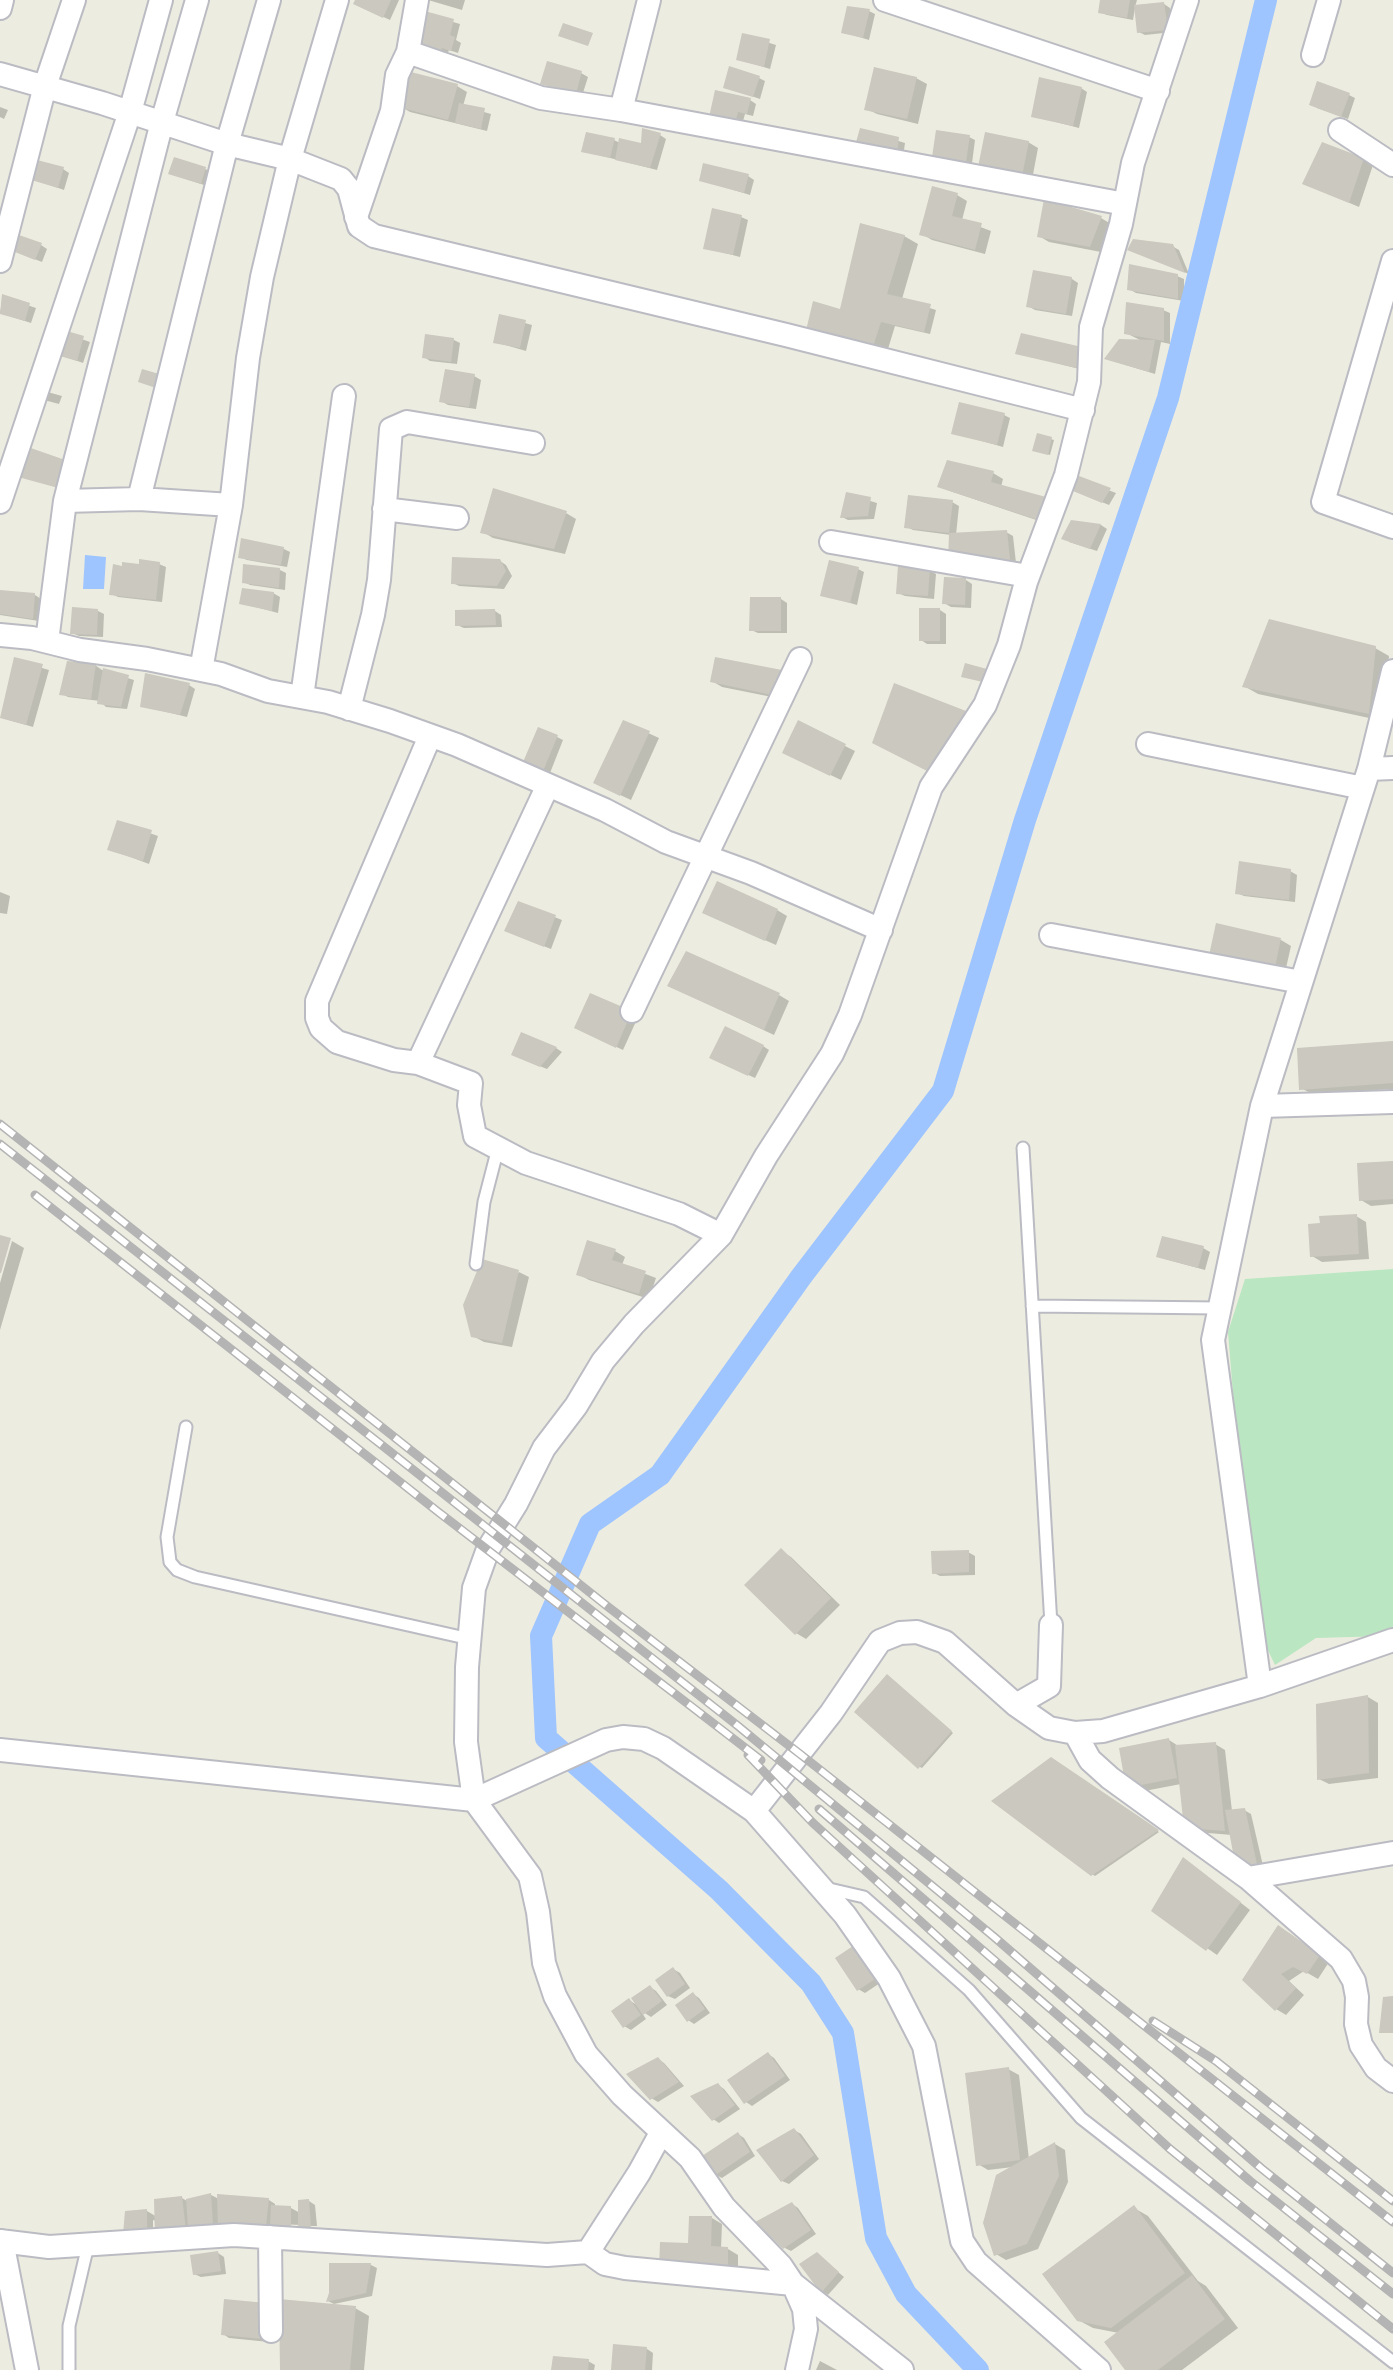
<!DOCTYPE html>
<html>
<head>
<meta charset="utf-8">
<style>
	body { margin:0 }
	canvas { display:block; background:#edece0 }
</style>
</head>
<body>
<canvas width="1393" height="2370"></canvas>
<script>
const g = document.querySelector('canvas').getContext('2d');
g.lineJoin = 'round';
function fill(path, color) {
  g.fillStyle = color;
  g.fill(path, 'evenodd');
}
function shape(rows) {
  const path = new Path2D();
  for (const r of rows) {
    path.moveTo(r[0], r[1]);
    for (let i = 2; i < r.length; i += 2) path.lineTo(r[i], r[i + 1]);
  }
  return path;
}
function strokePath(path, color, width, dash) {
  g.strokeStyle = color;
  g.lineWidth = width;
  g.lineCap = dash ? 'butt' : 'round';
  g.setLineDash(dash || []);
  g.stroke(path);
}
const green = shape([
	[1393,1269,1393,1632,1387,1636,1316,1638,1275,1665,1266,1646,1246,1553,1228,1332,1245,1279]
]);
const water = shape([
	[85,555,106,557,104,589,83,589]
]);
const shadow = shape([
	[358,0,399,0,390,20,362,7],
	[428,0,465,0,462,10],
	[1102,0,1137,0,1135,7,1164,4,1170,8,1173,32,1145,35,1139,32,1135,8,1133,20,1107,15,1100,12],
	[869,11,875,14,869,40,843,32],
	[422,13,460,24,456,40,461,43,458,53,449,50,443,65],
	[744,35,776,45,770,69,738,59],
	[581,73,588,77,582,96,542,83],
	[759,78,765,81,760,99,725,87],
	[916,78,927,84,918,124,877,114,867,109],
	[457,86,467,92,463,106,491,114,487,131,410,112,400,106],
	[1081,88,1087,92,1079,128,1033,116],
	[1349,95,1355,98,1348,119,1317,108],
	[750,100,756,104,753,116,745,114,741,128,714,122],
	[0,107,8,110,4,119,0,117],
	[862,130,905,143,902,164],
	[660,135,666,139,657,170,583,151,614,140,620,143,642,145],
	[969,137,975,140,971,171,940,167],
	[1028,142,1038,148,1031,185,989,177],
	[1363,159,1373,165,1359,207,1305,184],
	[63,169,69,173,64,190,30,178],
	[205,169,212,172,207,186,177,176],
	[748,176,754,180,750,195,701,180],
	[957,195,967,201,962,220,991,231,985,254,932,240,922,234],
	[741,217,748,220,740,257,706,248],
	[1101,218,1111,224,1101,252,1049,242,1039,236],
	[904,236,918,244,902,299,936,310,930,334,895,326,884,362,841,311],
	[41,245,47,249,42,262,19,253],
	[1172,246,1179,250,1189,274,1136,253],
	[1034,273,1072,279,1078,283,1072,316,1035,310,1028,306],
	[1177,276,1184,279,1184,301,1136,293,1129,289],
	[3,297,36,308,31,323,0,313],
	[1163,310,1170,313,1170,344,1161,342,1155,374,1113,361,1144,342,1126,333],
	[500,316,532,325,526,351,495,342],
	[61,332,90,342,83,363,55,353],
	[454,340,460,343,457,364,430,361,424,357],
	[1081,349,1083,370,1018,353],
	[474,376,481,380,476,409,448,405,441,401],
	[44,391,62,396,59,404,44,400],
	[1004,415,1010,418,1003,447,954,433],
	[1038,435,1054,440,1050,455,1037,451],
	[993,473,1003,479,1001,487,1048,524,950,491,940,486],
	[1080,479,1116,493,1109,505,1082,494],
	[847,494,877,503,874,519,848,520,842,517],
	[952,502,959,506,956,535,1006,532,1013,536,1016,563,956,564,951,535,913,530,907,527],
	[566,513,576,519,565,554,493,538,483,532],
	[1072,522,1101,525,1107,529,1097,551,1069,542],
	[284,549,290,552,287,567,247,560,240,557],
	[500,561,506,565,512,576,504,589,459,586,453,583],
	[159,564,166,567,162,602,118,597,112,594,140,566],
	[858,569,864,572,857,605,823,595],
	[280,570,286,573,285,590,250,585,244,582],
	[929,570,936,574,934,599,905,596,898,593],
	[966,580,972,584,971,608,951,607,944,603],
	[0,592,35,595,41,599,39,621,0,615],
	[273,593,280,597,278,613,241,603],
	[781,599,787,603,787,633,758,633,751,630],
	[940,610,946,614,946,644,927,644,921,640],
	[98,611,104,614,103,637,79,636,72,633],
	[495,611,501,615,502,627,464,628,457,625],
	[1375,648,1389,656,1383,721,1258,694,1244,686],
	[15,660,49,670,33,727,9,720],
	[95,665,102,670,134,680,127,709,106,707,100,701,68,697,62,694],
	[797,679,792,701,722,687,712,681],
	[189,685,195,689,187,717,142,706],
	[965,712,975,718,938,776,875,742],
	[624,722,659,738,631,800,605,788],
	[557,737,563,740,550,773,532,765],
	[845,746,855,751,841,780,795,758],
	[118,822,158,836,149,864,109,849],
	[1290,871,1297,875,1295,902,1244,896,1237,893],
	[0,892,10,896,7,914,0,913],
	[519,903,562,920,551,949,513,934],
	[777,910,787,916,776,945,715,918],
	[1218,926,1281,940,1291,946,1284,977],
	[680,991,779,995,789,1001,774,1035],
	[638,1017,623,1050,583,1031],
	[522,1034,556,1048,562,1052,547,1069,520,1058],
	[1393,1043,1393,1089,1312,1094,1301,1088],
	[763,1046,769,1050,755,1078,718,1061],
	[1393,1163,1393,1204,1371,1206,1361,1200],
	[1356,1216,1366,1222,1369,1259,1322,1262,1312,1256,1322,1225],
	[12,1241,24,1248,0,1330,0,1283],
	[1203,1248,1210,1252,1205,1270,1165,1259],
	[615,1251,625,1257,622,1265,656,1278,649,1299,589,1280,578,1274],
	[519,1272,529,1277,512,1347,484,1342,473,1336],
	[781,1551,791,1557,840,1605,806,1639,796,1633],
	[968,1552,975,1556,975,1575,940,1576,934,1573],
	[890,1678,953,1733,922,1768,920,1767],
	[1368,1697,1378,1703,1378,1778,1329,1784,1319,1779],
	[1169,1740,1180,1747,1215,1744,1225,1750,1232,1811,1244,1810,1251,1814,1264,1870,1244,1866,1232,1835,1196,1832,1181,1784,1139,1792,1128,1786],
	[1052,1759,1159,1832,1095,1876,994,1801],
	[1194,1866,1250,1910,1217,1955,1154,1911],
	[1289,1933,1329,1962,1318,1979,1304,1971,1289,1981,1304,1995,1286,2015,1276,2009,1244,1980],
	[853,1949,860,1952,880,1983,865,1993,858,1989],
	[673,1969,680,1973,690,1988,675,1999,668,1996],
	[650,1987,656,1991,667,2005,651,2017,640,2010,646,2019,631,2030,624,2026,629,2000,640,2007],
	[693,1994,699,1998,710,2013,694,2024,688,2020],
	[768,2054,774,2058,790,2080,752,2106,746,2102],
	[658,2059,664,2063,684,2086,658,2102,651,2098],
	[1008,2069,1019,2075,1029,2159,1055,2144,1065,2150,1068,2182,1038,2249,1006,2260,996,2254,1013,2167,988,2170,978,2164],
	[718,2085,724,2089,740,2109,719,2123,713,2119],
	[794,2130,801,2134,819,2159,789,2184,782,2181],
	[738,2134,744,2138,755,2156,722,2178,716,2175],
	[211,2195,219,2199,269,2200,275,2204,275,2207,291,2208,300,2213,309,2201,315,2205,317,2226,304,2226,304,2229,301,2225,276,2224,276,2227,273,2225,272,2229,192,2233,153,2220,153,2235,132,2236,147,2211,157,2217,182,2198,187,2201],
	[792,2204,798,2208,816,2234,791,2251,785,2248],
	[1134,2208,1148,2216,1198,2281,1206,2286,1238,2328,1182,2370,1127,2370,1119,2333,1093,2328,1078,2320],
	[712,2218,722,2224,721,2249,728,2249,738,2255,738,2276,690,2245],
	[218,2253,224,2257,226,2274,201,2277,194,2274],
	[817,2254,844,2277,828,2295,822,2292,802,2265],
	[331,2265,371,2265,377,2268,372,2296,334,2304,328,2301,331,2293],
	[355,2308,369,2316,364,2370,281,2370],
	[272,2309,269,2342,229,2338,223,2334],
	[647,2349,653,2353,652,2370,613,2370],
	[588,2361,595,2365,594,2370,553,2370],
	[820,2361,837,2370,816,2370]
]);
const canal = shape([
	[978,2370,906,2294,876,2238,843,2033,811,1983,719,1890,546,1738,541,1636,590,1524,660,1475,801,1277,943,1091,1025,820,1168,398,1266,0]
]);
const building = shape([
	[355,0,391,0,383,18,353,4],
	[1100,0,1130,0,1127,18,1098,13],
	[1164,2,1168,30,1137,33,1134,5],
	[847,6,870,9,863,38,841,33],
	[421,10,454,19,450,35,455,37,451,51,442,48,437,63,409,53],
	[563,23,593,33,588,46,558,36],
	[742,33,770,39,764,67,736,60],
	[547,61,582,71,576,94,540,84],
	[729,66,760,76,753,97,723,88],
	[874,67,917,77,907,119,864,110],
	[407,71,458,84,448,120,398,107],
	[1039,77,1082,87,1073,126,1031,117],
	[1317,81,1350,93,1341,117,1309,105],
	[715,90,751,98,747,114,738,112,734,128,708,122],
	[459,103,485,108,481,129,455,123],
	[642,128,661,133,650,168,615,160,619,138,641,143],
	[860,128,899,137,896,161,853,153],
	[936,130,970,135,965,169,931,164],
	[586,132,615,138,610,158,581,152],
	[985,132,1029,141,1021,181,977,172],
	[1322,142,1364,158,1349,203,1302,184],
	[174,157,206,167,201,184,168,174],
	[33,159,64,167,58,188,28,179],
	[703,163,749,174,744,193,699,181],
	[932,186,958,193,952,216,982,223,975,250,919,235],
	[1044,199,1102,216,1090,247,1037,237],
	[712,208,742,215,733,255,703,249],
	[860,223,905,235,887,294,931,304,924,332,881,322,870,356,804,339,813,301,840,309],
	[16,234,42,243,35,260,10,250],
	[1133,239,1173,244,1185,273,1127,250],
	[1129,264,1178,274,1178,299,1127,290],
	[1033,270,1072,277,1066,314,1026,307],
	[2,294,30,303,25,321,0,314],
	[1126,302,1164,308,1164,341,1124,334],
	[499,314,526,320,520,348,493,343],
	[60,329,84,336,77,361,53,354],
	[1021,333,1082,347,1076,368,1015,354],
	[425,334,454,338,451,362,422,358],
	[1119,339,1155,340,1149,372,1104,359],
	[142,369,166,376,162,390,138,382],
	[445,369,475,374,469,407,439,402],
	[959,402,1005,413,997,445,951,434],
	[1037,433,1052,437,1048,455,1032,451],
	[25,446,68,461,62,489,18,477],
	[947,460,994,471,991,482,1046,497,1038,520,937,487],
	[1079,476,1111,488,1102,503,1073,491],
	[493,488,567,511,554,549,480,533],
	[846,492,871,497,868,516,840,518],
	[908,495,953,500,949,533,1007,530,1010,560,948,562,949,533,904,528],
	[1071,520,1101,524,1090,549,1061,539],
	[241,538,284,547,281,565,238,558],
	[452,557,500,559,506,571,497,586,451,584],
	[139,559,160,562,156,600,109,595,113,564,122,566,122,562,139,564],
	[829,560,859,567,850,603,820,596],
	[243,564,280,568,279,588,242,583],
	[898,566,930,568,928,596,896,594],
	[944,577,966,578,965,605,942,604],
	[242,588,274,592,272,611,239,604],
	[0,590,35,593,33,619,0,614],
	[750,597,781,597,781,631,749,631],
	[72,607,98,609,97,635,70,634],
	[919,608,940,608,940,641,919,641],
	[495,609,496,625,455,626,455,610],
	[1269,619,1376,646,1369,714,1242,687],
	[14,657,43,664,26,725,0,718],
	[715,657,787,671,782,697,710,682],
	[67,661,96,663,91,699,59,695],
	[965,663,987,669,983,682,961,677],
	[103,668,129,675,121,707,97,704],
	[145,673,190,683,180,715,140,707],
	[894,683,966,711,927,771,872,743],
	[623,720,650,731,620,796,593,783],
	[798,720,846,744,830,776,782,753],
	[538,727,558,735,543,771,523,762],
	[117,820,152,830,143,861,107,850],
	[1239,861,1291,869,1289,900,1235,894],
	[717,881,778,909,765,941,702,913],
	[518,901,556,915,544,947,504,931],
	[1216,923,1281,938,1274,972,1208,960],
	[686,951,780,993,764,1030,667,986],
	[590,993,632,1011,616,1048,574,1028],
	[725,1026,764,1045,748,1076,709,1058],
	[521,1032,557,1047,540,1067,511,1055],
	[1393,1041,1393,1083,1299,1090,1297,1048],
	[1393,1161,1393,1199,1359,1201,1357,1163],
	[1357,1214,1359,1254,1310,1257,1308,1224,1320,1223,1319,1216],
	[0,1235,11,1238,1,1273,0,1273],
	[1162,1236,1204,1246,1198,1268,1156,1257],
	[587,1240,616,1249,612,1260,646,1271,639,1294,576,1275],
	[482,1259,519,1270,502,1343,471,1337,463,1305],
	[781,1548,831,1598,795,1635,744,1585],
	[969,1550,969,1572,932,1574,931,1551],
	[887,1674,952,1731,918,1769,854,1712],
	[1368,1695,1369,1773,1317,1780,1316,1704],
	[1169,1738,1177,1778,1126,1788,1119,1748],
	[1216,1742,1225,1831,1184,1828,1175,1745],
	[1051,1757,1159,1830,1091,1876,991,1801],
	[1245,1808,1258,1869,1235,1863,1225,1810],
	[1183,1857,1241,1902,1206,1951,1151,1911],
	[1278,1925,1320,1955,1307,1974,1293,1967,1281,1974,1296,1988,1275,2011,1242,1980],
	[853,1946,875,1979,857,1991,835,1958],
	[673,1967,685,1984,667,1997,655,1980],
	[650,1985,662,2001,643,2015,631,1998],
	[693,1992,705,2009,687,2022,675,2005],
	[1393,1996,1393,2033,1379,2033,1383,1997],
	[629,1998,641,2015,623,2028,611,2011],
	[768,2052,785,2076,744,2104,727,2080],
	[658,2057,679,2082,650,2100,626,2074],
	[1009,2067,1020,2160,976,2166,965,2073],
	[718,2083,735,2105,712,2121,690,2096],
	[794,2128,814,2155,781,2182,756,2150],
	[738,2132,750,2152,714,2176,702,2156],
	[1055,2142,1059,2176,1027,2244,994,2256,983,2223,996,2175],
	[211,2193,213,2226,191,2229,188,2226,186,2199],
	[217,2194,269,2198,266,2226,218,2227],
	[182,2196,186,2230,155,2237,154,2199],
	[309,2199,311,2228,298,2228,298,2200],
	[792,2202,811,2230,783,2249,755,2222],
	[271,2205,291,2206,291,2226,270,2226],
	[1134,2205,1185,2273,1111,2328,1077,2321,1042,2274],
	[147,2209,147,2232,123,2234,125,2211],
	[689,2216,712,2216,711,2246,728,2247,728,2272,659,2269,660,2242,688,2243],
	[218,2251,221,2271,193,2275,190,2255],
	[817,2252,839,2272,821,2293,799,2264],
	[329,2263,371,2263,366,2293,326,2302,329,2293],
	[1192,2275,1225,2319,1158,2370,1125,2370,1104,2342],
	[224,2299,266,2303,263,2339,221,2335],
	[279,2299,356,2306,350,2370,280,2370],
	[613,2344,647,2347,645,2370,611,2370],
	[553,2356,589,2359,588,2370,551,2370]
]);
const service = shape([
	[1023,1148,1051,1625],
	[476,1264,484,1202,498,1148],
	[1032,1306,1219,1308],
	[186,1427,167,1537,170,1562,177,1570,195,1577,470,1639],
	[825,1888,864,1897,969,1990,1081,2118,1393,2362],
	[69,2370,69,2326,88,2245]
]);
const minor = shape([
	[885,0,1158,91],
	[0,8,2,0],
	[408,52,541,98,621,110,1125,204],
	[1313,55,1329,0],
	[0,74,102,103,227,144,290,159,341,179,349,189,359,226,374,236,786,335,1083,410],
	[621,110,649,0],
	[1340,130,1393,165],
	[356,217,392,111,397,75,408,52,417,0],
	[0,261,45,86,74,0],
	[1393,261,1323,502,1393,527],
	[139,499,227,144,269,0],
	[65,501,139,499,231,505],
	[0,502,130,112,161,0],
	[384,509,457,518],
	[831,542,1028,576],
	[0,635,32,638,80,650,147,659,221,674,268,691,328,702,390,721,457,745,605,810,666,842,751,873,881,930],
	[47,641,65,501,162,122,197,0],
	[201,670,231,505,248,358,262,277,290,159,337,0],
	[302,697,344,396],
	[349,709,373,615,379,580,391,429,407,422,533,443],
	[430,736,317,1001,317,1018,321,1028,337,1042,394,1060,418,1063,471,1083,469,1105,475,1136,526,1163,679,1214,721,1235],
	[1148,744,1363,788],
	[1369,769,1393,768],
	[1051,935,1301,982],
	[632,1011,800,659],
	[418,1063,548,785],
	[1262,1106,1393,1102],
	[1260,1686,1213,1340,1262,1106,1369,769,1393,671],
	[1016,1705,1049,1686,1051,1625],
	[1075,1733,1090,1760,1110,1778,1248,1878,1341,1959,1354,1981,1357,1997,1356,2024,1361,2045,1376,2068,1393,2081],
	[0,1750,474,1800,606,1740,623,1737,644,1739,663,1748,754,1811,845,1915,889,1978,924,2046,962,2241,976,2262,1099,2370],
	[754,1811,831,1713,880,1641,900,1633,917,1632,945,1642,1016,1705,1049,1728,1075,1733,1103,1731,1260,1686,1393,1640],
	[1248,1878,1393,1853],
	[270,2237,271,2331],
	[0,2241,49,2247,234,2235,547,2255,588,2252,639,2173,661,2133],
	[2,2241,27,2370],
	[588,2252,605,2264,625,2268,793,2284,902,2370],
	[797,2370,806,2329,804,2309,793,2284,781,2266,724,2207,690,2158,622,2095,586,2054,555,1996,544,1963,538,1912,530,1876,474,1800,466,1742,467,1667,474,1588,488,1549,516,1504,544,1448,576,1406,603,1361,634,1324,721,1235,766,1156,832,1054,850,1015,931,787,985,705,1009,645,1026,582,1066,475,1089,382,1091,327,1121,224,1133,163,1187,0]
]);
const rail = shape([
	[0,1124,607,1606,800,1754,1393,2222],
	[0,1144,738,1726,993,1936,1261,2168,1393,2273],
	[35,1195,437,1511,761,1760],
	[748,1755,813,1823,1170,2149,1393,2329],
	[819,1809,1250,2181,1393,2294],
	[1153,2021,1216,2061,1393,2201]
]);
fill(green, '#bae7c1');
fill(water, '#9ec5ff');
fill(shadow, '#0003');
strokePath(canal, '#9ec5ff', 22);
fill(building, '#cac8bf');
strokePath(service, '#bbbcc3', 15);
strokePath(minor, '#bbbcc3', 26);
strokePath(service, '#fff', 11);
strokePath(minor, '#fff', 22);
strokePath(rail, '#b4b4b5', 9);
strokePath(rail, '#fff', 6, [18]);
</script>
</body>
</html>
